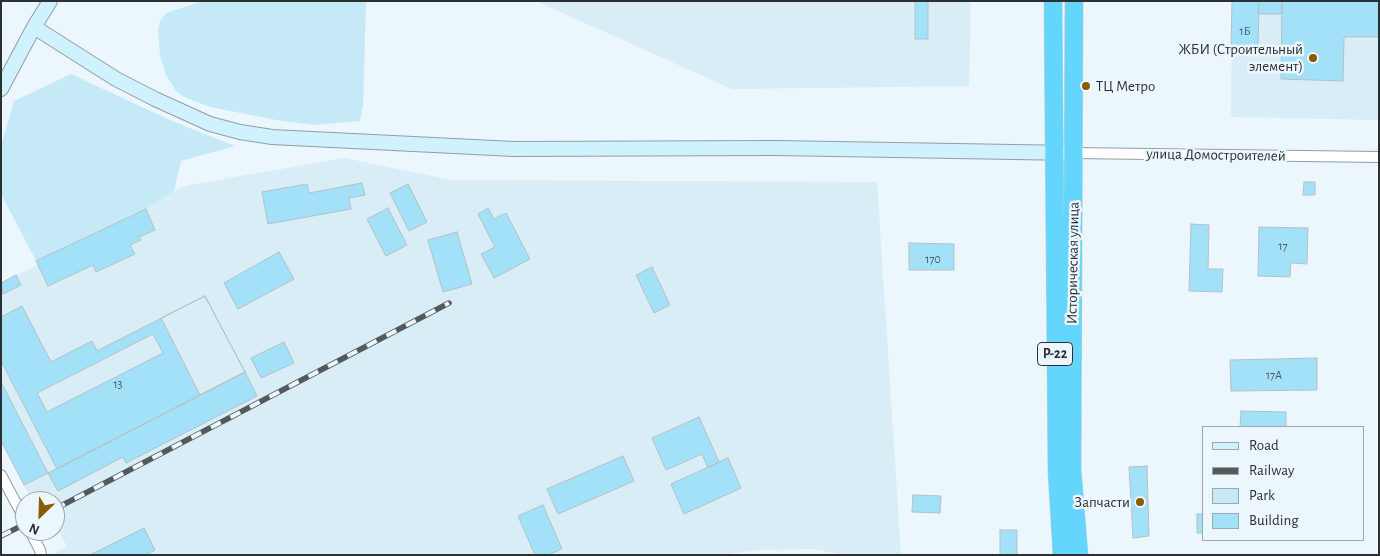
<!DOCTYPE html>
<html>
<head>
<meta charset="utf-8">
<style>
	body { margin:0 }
	#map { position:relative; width:1380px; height:556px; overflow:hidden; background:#ebf7fc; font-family:"Alegreya Sans",sans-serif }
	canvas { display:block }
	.frame { position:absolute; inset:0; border:2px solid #2c3032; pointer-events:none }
	.legend { position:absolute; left:1202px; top:426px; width:162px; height:115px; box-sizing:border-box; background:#ebf7fc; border:1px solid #9fa7ab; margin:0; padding:6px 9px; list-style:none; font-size:15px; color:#2c3032 }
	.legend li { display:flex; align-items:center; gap:10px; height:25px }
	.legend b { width:25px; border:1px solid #9fa7ab }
	.north { position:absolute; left:15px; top:491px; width:50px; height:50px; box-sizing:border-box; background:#ebf7fc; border:1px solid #9fa7ab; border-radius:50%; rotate:204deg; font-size:14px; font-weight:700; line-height:20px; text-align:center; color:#2c3032 }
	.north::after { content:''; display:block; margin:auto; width:18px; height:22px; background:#8a5a00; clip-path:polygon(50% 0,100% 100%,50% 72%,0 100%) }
</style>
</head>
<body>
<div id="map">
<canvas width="1380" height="556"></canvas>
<div class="frame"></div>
<ul class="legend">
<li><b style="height:6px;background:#d0f2fe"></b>Road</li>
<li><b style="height:6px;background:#545a5c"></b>Railway</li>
<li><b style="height:14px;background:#c6e9f7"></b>Park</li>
<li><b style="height:14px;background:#a3e1f8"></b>Building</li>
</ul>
<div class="north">N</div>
</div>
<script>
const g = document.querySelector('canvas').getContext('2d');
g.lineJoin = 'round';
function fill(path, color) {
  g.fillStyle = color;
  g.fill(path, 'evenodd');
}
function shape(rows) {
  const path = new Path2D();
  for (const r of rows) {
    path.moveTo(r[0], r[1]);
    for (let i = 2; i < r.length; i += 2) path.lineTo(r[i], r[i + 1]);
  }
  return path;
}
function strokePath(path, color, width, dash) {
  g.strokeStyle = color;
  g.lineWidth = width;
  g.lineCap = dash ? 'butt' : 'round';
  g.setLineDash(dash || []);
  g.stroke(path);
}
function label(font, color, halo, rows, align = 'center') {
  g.font = font + ' "Alegreya Sans",sans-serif';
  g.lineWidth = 5;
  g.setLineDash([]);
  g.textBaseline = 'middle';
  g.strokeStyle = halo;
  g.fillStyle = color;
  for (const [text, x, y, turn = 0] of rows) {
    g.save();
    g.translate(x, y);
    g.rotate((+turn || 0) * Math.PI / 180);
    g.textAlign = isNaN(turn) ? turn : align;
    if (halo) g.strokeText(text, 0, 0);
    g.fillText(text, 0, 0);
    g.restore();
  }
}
const built = shape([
	[536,1,971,1,969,86,732,89],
	[1232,1,1379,1,1379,120,1231,117],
	[345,158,451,180,877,182,901,555,843,555,815,549,759,550,721,555,57,555,56,552,67,546,55,525,55,501,32,501,1,441,1,283,38,265,36,261,146,209,174,191,189,185]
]);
const green = shape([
	[203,1,366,1,363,106,360,121,314,125,276,120,210,107,184,97,176,91,166,75,160,56,158,29,160,21,166,13],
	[71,74,172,121,235,146,181,161,174,191,146,209,36,261,1,194,1,146,14,101]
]);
const building = shape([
	[915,1,928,1,928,39,915,39,915,1],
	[1232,1,1259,1,1258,48,1231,48,1232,1],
	[1259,1,1282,1,1282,14,1258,14,1259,1],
	[1282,1,1379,1,1379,37,1344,37,1343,81,1281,79,1282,1],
	[1304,182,1315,182,1315,195,1303,195,1304,182],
	[362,183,365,195,349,198,351,209,268,224,262,192,307,184,309,193,362,183],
	[408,184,427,222,409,231,390,193,408,184],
	[388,208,407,245,386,256,367,219,388,208],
	[488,208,494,219,506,213,530,259,494,278,481,254,495,247,478,214,488,208],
	[146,209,155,230,139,237,141,240,130,245,135,254,96,272,93,265,48,286,36,261,146,209],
	[1191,224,1209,225,1208,269,1223,269,1222,292,1189,291,1191,224],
	[1259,227,1308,228,1307,264,1291,263,1290,277,1258,276,1259,227],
	[457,232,472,284,443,292,428,240,457,232],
	[909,243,954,244,954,270,909,270,909,243],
	[279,252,294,279,238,309,224,283,279,252],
	[652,267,670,305,654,313,636,275,652,267],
	[16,275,21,285,3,294,1,283,16,275],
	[205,296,245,372,57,469,1,361,1,317,22,306,51,362,92,341,97,351,205,296],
	[205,296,245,372,200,395,161,318,205,296],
	[153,334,163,353,47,412,37,393,153,334],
	[284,342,294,363,261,378,251,358,284,342],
	[1317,358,1317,390,1231,391,1230,360,1317,358],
	[245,372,257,396,126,463,123,457,58,491,48,473,245,372],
	[1,382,48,473,24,485,1,441,1,382],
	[1241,411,1286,412,1286,427,1240,427,1241,411],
	[699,417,719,462,708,468,702,454,666,470,652,438,699,417],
	[623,456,634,481,558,514,547,489,623,456],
	[728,458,741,488,684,514,671,484,728,458],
	[1147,466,1149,536,1133,538,1129,467,1147,466],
	[913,495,941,496,940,513,912,512,913,495],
	[543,505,562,549,548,555,535,555,518,516,543,505],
	[1197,514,1204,514,1204,533,1197,533,1197,514],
	[144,528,155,550,146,555,90,555,144,528],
	[1000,530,1017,530,1017,555,1000,555,1000,530]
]);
const street = shape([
	[1074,153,1379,157],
	[1,475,25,520],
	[30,531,40,550,41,555]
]);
const secondary = shape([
	[34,27,116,79,155,99,210,124,240,132,272,137,514,149,776,148,1074,153],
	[1,89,34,27,50,1]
]);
const highway = shape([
	[1053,1,1057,472,1062,555],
	[1074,1,1072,469,1079,555]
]);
const rail = shape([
	[55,509,449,303],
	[1,536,25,524]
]);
const markers = [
	[1313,58,5,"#8a5a00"],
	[1086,86,5,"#8a5a00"],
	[1140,502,5,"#8a5a00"]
];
const numberNames = [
	["1Б",1245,31],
	["17",1283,246],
	["170",933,259],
	["17А",1274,375],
	["13",118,384]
];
const shields = [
	[1055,354,35]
];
const shieldNames = [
	["Р-22",1055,354]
];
const poiNames = [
	["ЖБИ (Строительный",1303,49],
	["элемент)",1303,66],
	["ТЦ Метро",1096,86,"left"],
	["Запчасти",1130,502]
];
const streetNames = [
	["улица Домостроителей",1216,155,1],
	["Историческая улица",1073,263,-89]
];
fill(built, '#d8edf5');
fill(green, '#c6e9f7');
fill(building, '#a3e1f8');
strokePath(building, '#b5c1c6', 1);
strokePath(street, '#929ea2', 12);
strokePath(secondary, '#929ea2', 16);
strokePath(highway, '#d1d1d2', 19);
strokePath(street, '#fff', 10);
strokePath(secondary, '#d0f2fe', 14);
strokePath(highway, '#64d5fc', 18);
strokePath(rail, '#545a5c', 5.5);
strokePath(rail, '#ebf7fc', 4, [11]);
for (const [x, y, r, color] of markers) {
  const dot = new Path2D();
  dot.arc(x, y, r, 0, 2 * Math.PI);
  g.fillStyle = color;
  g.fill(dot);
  strokePath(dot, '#ebf7fc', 2);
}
label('12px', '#4a5c64', null, numberNames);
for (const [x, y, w] of shields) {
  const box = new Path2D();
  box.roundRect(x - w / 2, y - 11.5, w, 23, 4);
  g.fillStyle = '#ebf7fc';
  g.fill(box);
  strokePath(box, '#2c3032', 1);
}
label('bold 14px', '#2c3032', null, shieldNames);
label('15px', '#2c3032', '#ebf7fc', poiNames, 'right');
label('15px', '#2c3032', '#ebf7fc', streetNames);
</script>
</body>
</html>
